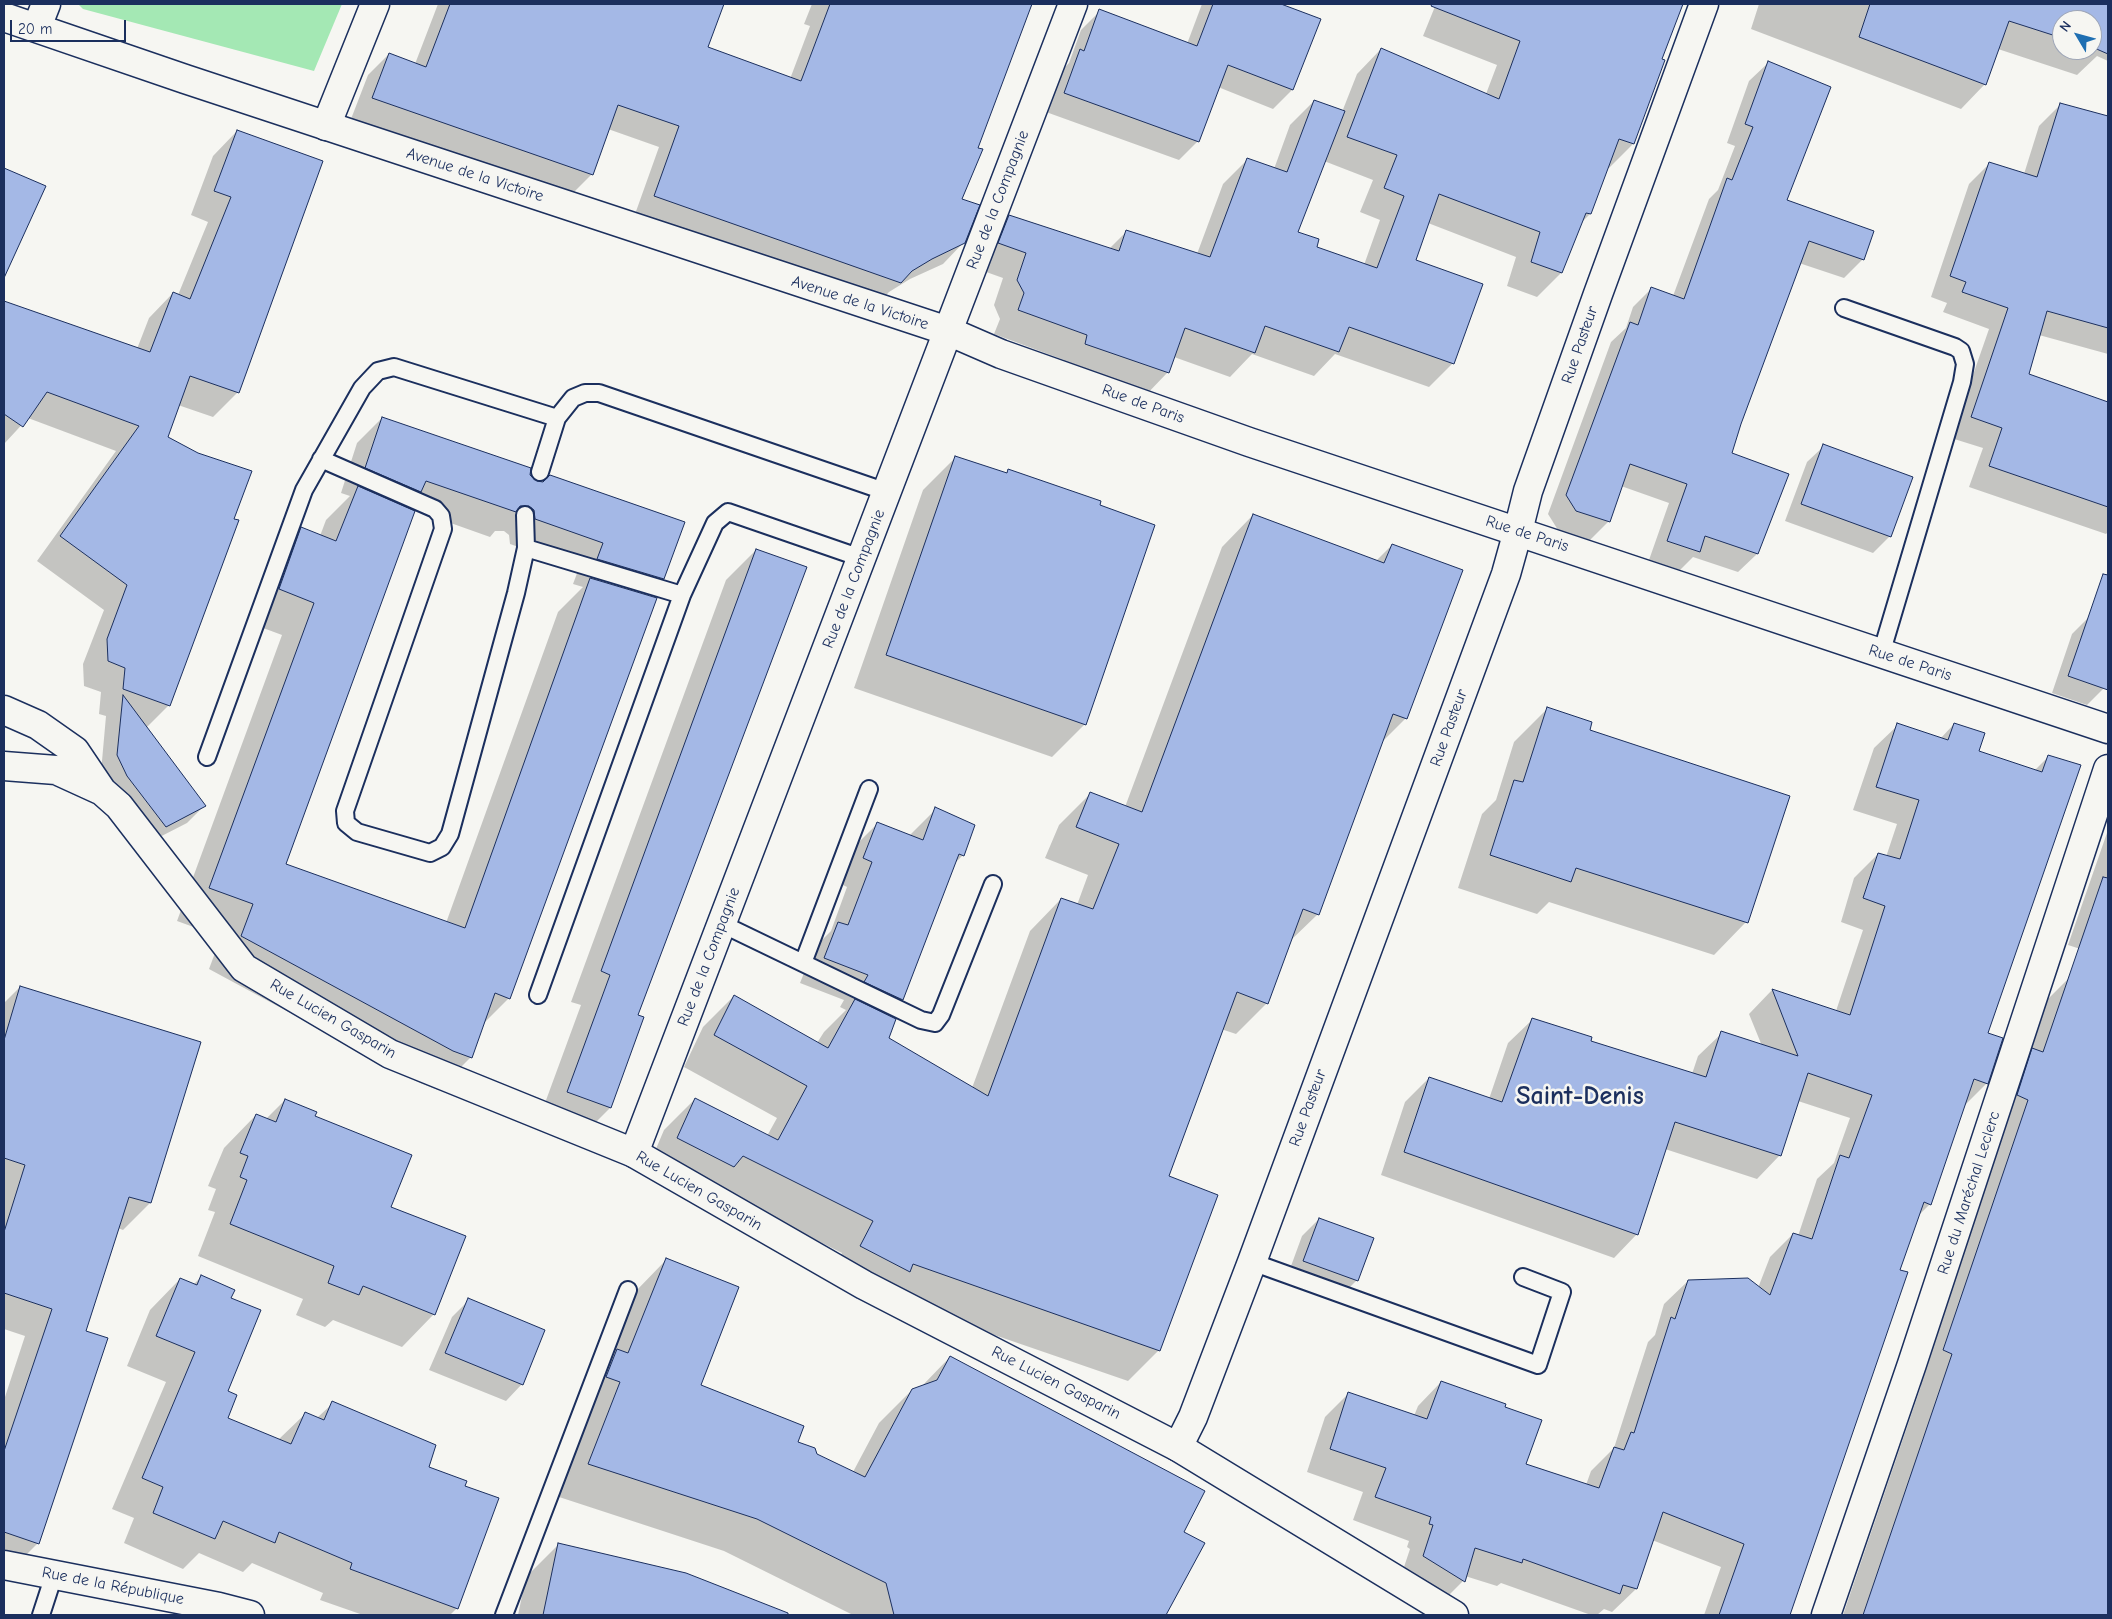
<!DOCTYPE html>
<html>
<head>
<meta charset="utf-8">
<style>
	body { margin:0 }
	#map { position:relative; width:2112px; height:1619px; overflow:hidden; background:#f6f6f2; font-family:"Comic Neue",sans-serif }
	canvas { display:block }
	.frame { position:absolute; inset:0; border:5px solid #1b2f5e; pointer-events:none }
	.north { position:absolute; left:2052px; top:10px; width:50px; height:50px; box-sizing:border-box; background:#f6f6f2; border:1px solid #9ea6b7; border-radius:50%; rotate:307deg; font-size:14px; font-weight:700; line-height:20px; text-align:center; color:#1b2f5e }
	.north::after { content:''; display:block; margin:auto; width:18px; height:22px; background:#1f6fb2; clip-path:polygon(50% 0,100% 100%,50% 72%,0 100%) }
	.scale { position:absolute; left:10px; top:20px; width:116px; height:22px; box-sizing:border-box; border:2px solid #1b2f5e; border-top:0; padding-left:6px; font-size:15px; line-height:18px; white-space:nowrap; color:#1b2f5e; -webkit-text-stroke:4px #f6f6f2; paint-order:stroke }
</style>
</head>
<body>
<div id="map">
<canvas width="2112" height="1619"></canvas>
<div class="frame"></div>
<div class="north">N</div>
<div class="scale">20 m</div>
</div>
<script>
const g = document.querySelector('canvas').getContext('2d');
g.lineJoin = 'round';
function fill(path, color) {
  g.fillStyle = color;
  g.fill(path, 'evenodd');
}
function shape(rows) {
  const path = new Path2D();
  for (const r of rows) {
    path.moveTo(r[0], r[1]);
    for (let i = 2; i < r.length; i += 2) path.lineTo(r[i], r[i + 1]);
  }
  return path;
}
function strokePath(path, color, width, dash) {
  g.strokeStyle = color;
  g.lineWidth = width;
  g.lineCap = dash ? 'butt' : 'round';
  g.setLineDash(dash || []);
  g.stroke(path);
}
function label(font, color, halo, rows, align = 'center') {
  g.font = font + ' "Comic Neue",sans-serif';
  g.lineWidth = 5;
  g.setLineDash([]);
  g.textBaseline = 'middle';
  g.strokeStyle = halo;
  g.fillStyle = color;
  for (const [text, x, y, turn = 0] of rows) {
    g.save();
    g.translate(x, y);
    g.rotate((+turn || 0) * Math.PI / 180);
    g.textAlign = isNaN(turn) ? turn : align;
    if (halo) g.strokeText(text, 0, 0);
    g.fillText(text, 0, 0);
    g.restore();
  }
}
const green = shape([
	[78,4,342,4,314,71,83,9]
]);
const shadow = shape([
	[438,4,723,4,706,48,790,79,810,26,804,24,812,4,923,4,948,13,951,4,1031,4,976,148,961,200,964,242,943,264,910,279,889,292,879,303,634,217,659,147,608,129,592,174,571,195,351,119,368,75,389,54,415,64],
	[1202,4,1277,4,1319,19,1292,90,1273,109,1218,87,1198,141,1179,160,1046,112,1062,70,1069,63,1081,30,1100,11,1187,44],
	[1436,4,1672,4,1663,28,1660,59,1663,61,1633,144,1609,168,1607,168,1590,214,1581,223,1561,273,1537,297,1507,286,1516,257,1428,223,1415,261,1453,363,1429,387,1335,354,1314,376,1252,354,1230,377,1174,357,1168,372,1144,397,1061,368,1064,360,994,334,1000,319,994,305,1003,278,975,268,985,240,1010,216,1109,249,1126,232,1197,254,1223,184,1248,159,1274,169,1290,125,1314,101,1342,112,1357,74,1381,49,1486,94,1497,65,1423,36],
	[1324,161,1373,180,1360,212,1380,220,1364,265,1315,248,1296,233],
	[1759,4,2108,4,2108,61,2097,56,2077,75,1998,49,1985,84,1961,109,1751,29],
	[2062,20,2092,20,2092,50,2062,50],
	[1768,63,1785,201,1863,259,1844,278,1799,263,1740,423,1731,454,1757,554,1738,572,1693,557,1680,570,1649,560,1669,503,1621,486,1609,521,1590,540,1558,530,1548,514,1611,342,1626,328,1633,307,1652,288,1673,296,1709,199,1718,190,1735,146,1727,143,1749,81],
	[2060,105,2108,117,2108,354,2039,335,2027,374,2108,403,2108,532,2106,534,1969,487,1983,448,1951,438,1989,329,1943,312,1947,303,1931,297,1969,184,1990,163,2024,174,2039,126],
	[237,131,238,392,213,417,178,405,166,438,169,705,146,728,204,806,187,823,148,843,101,772,106,716,99,714,101,692,84,686,83,664,104,610,37,561,116,451,28,418,4,444,4,344,8,337,137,349,149,318,173,293,178,295,208,222,191,215,213,156],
	[4,169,44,187,4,276],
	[382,418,529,475,663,578,646,596,509,998,483,1024,471,1057,438,1090,420,1083,209,969,221,937,177,921,282,635,247,622,269,562,301,529,320,536,326,520,350,496,341,493,357,443],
	[414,510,490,537,495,531,504,531,509,535,510,544,579,568,573,584,583,587,558,612,446,923,285,865],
	[1824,446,1890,536,1873,553,1785,521,1807,462],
	[956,457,1005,474,1009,470,1085,724,1052,757,854,688,923,490],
	[1253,515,1376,561,1392,545,1406,718,1382,742,1318,914,1289,942,1267,1003,1236,1034,1221,1029,1167,1177,1159,1350,1128,1381,829,1278,842,1253,712,1188,647,1170,664,1130,695,1099,767,1136,777,1118,684,1067,703,1027,734,996,817,1043,824,1032,846,1010,840,1007,844,1000,800,983,814,948,831,931,847,887,839,883,852,849,877,824,909,836,936,809,963,855,954,864,902,1000,886,1016,888,1038,972,1088,1030,931,1061,899,1077,905,1088,875,1045,858,1059,825,1090,794,1125,807,1222,547],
	[756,550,636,1016,643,1018,610,1108,580,1138,538,1122,581,1005,571,1002,726,580],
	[2089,617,2108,624,2108,676,2104,688,2087,705,2052,693,2072,634],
	[1547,709,1588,731,1746,922,1714,955,1549,902,1537,914,1458,888,1482,814,1496,800,1514,742],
	[1954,724,1978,752,2034,771,2049,756,1986,1034,1987,1083,1963,1107,1930,1204,1917,1217,1899,1270,1907,1273,1788,1615,1704,1615,1721,1567,1652,1540,1636,1589,1612,1612,1604,1609,1597,1615,1591,1615,1501,1583,1497,1586,1465,1576,1463,1581,1440,1604,1400,1579,1410,1549,1407,1547,1409,1541,1353,1520,1363,1492,1307,1472,1325,1417,1349,1393,1414,1416,1418,1406,1441,1382,1503,1408,1525,1464,1586,1485,1591,1471,1614,1448,1648,1342,1655,1335,1664,1304,1688,1281,1758,1288,1770,1257,1793,1234,1798,1236,1817,1179,1834,1163,1850,1118,1798,1101,1780,1155,1757,1179,1665,1149,1637,1234,1614,1258,1381,1175,1405,1102,1429,1078,1489,1099,1508,1043,1532,1020,1590,1041,1692,1074,1698,1056,1722,1033,1762,1046,1749,1014,1772,990,1836,1011,1863,930,1841,922,1854,878,1878,854,1886,857,1897,824,1853,810,1874,748,1898,725,1940,739],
	[2108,830,2108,958,2068,945],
	[2069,978,2108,992,2108,1615,1843,1615,1921,1386,1911,1382,2037,1010],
	[20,987,150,1203,123,1230,118,1228,85,1331,38,1543,10,1571,4,1568,4,1400,25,1336,4,1329,4,1003],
	[285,1100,313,1117,389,1207,434,1314,402,1347,333,1320,325,1327,296,1315,303,1299,198,1256,215,1212,208,1210,216,1189,208,1186,224,1148,256,1115,266,1119],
	[1319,1219,1357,1280,1340,1297,1287,1277,1302,1236],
	[666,1260,699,1385,816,1455,853,1472,879,1423,912,1390,921,1387,950,1357,1183,1532,1204,1543,1164,1615,853,1615,724,1551,556,1496,634,1293],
	[201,1277,230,1298,226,1418,278,1440,305,1414,317,1418,333,1403,427,1468,464,1487,457,1608,450,1615,363,1615,320,1600,323,1593,252,1563,243,1572,199,1553,183,1569,124,1543,134,1518,112,1509,166,1382,127,1366,150,1310,180,1279,193,1285],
	[469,1300,522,1384,506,1401,429,1370,452,1317],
	[559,1544,686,1575,789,1615,518,1615,526,1577]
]);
const building = shape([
	[450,4,724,4,708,47,801,81,830,4,1032,4,978,148,983,149,962,199,980,205,965,243,932,259,912,271,901,283,654,196,679,126,618,105,593,175,372,98,389,53,426,67,450,4],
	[1213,4,1281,4,1321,19,1293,90,1228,65,1199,142,1064,93,1080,49,1084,51,1099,9,1197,46,1213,4],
	[1432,4,1683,4,1662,59,1665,60,1634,144,1619,139,1591,214,1586,213,1562,273,1531,262,1540,232,1439,194,1416,260,1483,284,1454,364,1349,327,1339,352,1265,326,1255,353,1185,328,1169,373,1085,344,1087,335,1018,310,1024,293,1017,280,1026,253,998,243,1009,215,1119,251,1126,230,1210,257,1247,158,1287,172,1314,100,1345,111,1298,232,1319,239,1317,247,1377,268,1404,196,1384,188,1397,155,1347,137,1381,48,1499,99,1520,41,1431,6,1432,4],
	[1870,4,2108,4,2108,54,2092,47,2092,20,2062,20,2062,38,2009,21,1986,85,1859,37,1870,4],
	[1768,61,1831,87,1787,200,1874,231,1864,260,1809,241,1741,424,1732,453,1789,474,1758,554,1705,536,1700,552,1667,541,1687,484,1630,464,1610,522,1576,511,1566,495,1630,322,1638,325,1651,287,1684,299,1727,178,1732,180,1753,127,1745,124,1768,61],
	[2060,103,2108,116,2108,328,2047,311,2029,374,2108,402,2108,507,1989,466,2002,428,1971,417,2008,308,1962,292,1966,282,1950,276,1989,162,2037,177,2060,103],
	[237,130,323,161,239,393,190,376,168,437,198,453,252,471,234,519,239,520,170,706,123,689,125,668,108,661,107,639,127,585,60,536,139,426,47,392,23,427,4,414,4,301,150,352,173,292,190,299,231,197,214,191,237,130],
	[4,168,46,186,4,278,4,168],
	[382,417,531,468,530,475,537,481,543,482,550,475,685,522,664,579,597,559,603,543,535,519,534,510,529,506,520,506,516,512,426,481,421,492,365,468,382,417],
	[1823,444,1913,477,1891,537,1801,504,1823,444],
	[955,456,1007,473,1008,469,1101,501,1100,505,1155,525,1086,725,886,655,955,456],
	[358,486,415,511,286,864,465,928,590,578,657,598,510,999,495,993,472,1058,453,1051,241,936,253,904,209,888,314,603,279,589,301,527,336,541,358,486],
	[1253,514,1384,563,1392,544,1463,570,1407,719,1393,714,1319,915,1303,909,1268,1004,1237,992,1169,1176,1218,1195,1160,1351,913,1264,910,1272,860,1246,873,1221,743,1156,734,1167,677,1138,695,1098,778,1140,807,1086,714,1035,734,995,828,1048,855,999,896,1019,889,1038,988,1096,1061,898,1093,909,1119,844,1076,827,1090,792,1142,812,1253,514],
	[756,549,807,567,638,1015,644,1017,611,1108,567,1092,610,975,601,971,756,549],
	[2103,574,2108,575,2108,690,2068,676,2103,574],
	[123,695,206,806,166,827,127,776,117,755,123,695],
	[1547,707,1592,722,1590,730,1790,796,1748,923,1576,868,1571,882,1490,855,1514,780,1523,782,1547,707],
	[1897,723,1948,740,1954,723,1985,733,1979,751,2042,772,2048,755,2081,765,1988,1033,2003,1038,1988,1084,1974,1079,1931,1205,1924,1202,1900,1270,1908,1272,1790,1615,1719,1615,1744,1544,1663,1512,1637,1589,1623,1585,1620,1594,1523,1559,1522,1563,1475,1548,1465,1582,1423,1556,1433,1525,1429,1524,1431,1517,1375,1497,1386,1468,1330,1449,1348,1392,1427,1419,1441,1381,1506,1404,1505,1407,1542,1420,1526,1464,1599,1488,1614,1447,1624,1450,1631,1432,1634,1433,1671,1317,1675,1319,1688,1280,1748,1278,1770,1295,1793,1233,1812,1239,1840,1155,1849,1158,1872,1095,1808,1073,1781,1156,1675,1122,1638,1235,1404,1152,1429,1077,1502,1102,1532,1018,1592,1037,1591,1041,1706,1077,1721,1031,1798,1056,1772,989,1850,1015,1885,906,1863,898,1878,853,1900,859,1919,800,1876,787,1897,723],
	[935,807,975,825,964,856,959,854,903,1000,864,982,868,975,824,958,838,922,848,925,872,862,863,858,877,822,923,840,935,807],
	[2103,877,2108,878,2108,1615,1863,1615,1952,1354,1943,1350,2028,1100,2017,1095,2032,1048,2043,1052,2103,877],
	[20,986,201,1042,151,1203,129,1197,86,1331,108,1338,39,1544,4,1532,4,1451,52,1309,4,1293,4,1232,25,1165,4,1158,4,1040,20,986],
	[285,1099,317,1112,315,1116,412,1155,391,1207,466,1236,435,1315,363,1286,359,1295,328,1283,334,1266,230,1224,247,1180,240,1177,248,1156,240,1153,256,1114,276,1122,285,1099],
	[1319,1218,1374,1238,1358,1281,1303,1261,1319,1218],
	[666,1258,739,1287,701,1385,804,1426,798,1442,815,1448,817,1454,865,1477,912,1389,937,1380,950,1356,1205,1491,1184,1532,1205,1543,1166,1615,894,1615,886,1583,757,1519,588,1464,620,1382,606,1377,617,1349,628,1353,666,1258],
	[201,1275,235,1290,231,1298,261,1310,228,1391,237,1395,228,1418,291,1444,305,1412,324,1420,332,1401,436,1445,429,1467,467,1481,465,1486,499,1498,458,1609,350,1569,352,1563,279,1532,275,1543,223,1521,215,1539,153,1513,163,1487,142,1478,195,1352,156,1336,180,1278,197,1285,201,1275],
	[468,1298,545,1330,523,1385,445,1353,468,1298],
	[558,1543,686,1573,788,1613,788,1615,543,1615,558,1543]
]);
const service = shape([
	[1844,308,1955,347,1961,351,1965,364,1962,382,1881,654],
	[321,459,435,509,441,516,443,529,345,811,346,823,357,832,430,853,442,847,450,834,516,593,526,548,525,515],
	[540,472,557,418,573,398,585,393,599,393,887,492],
	[526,548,682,595,538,995],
	[682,595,715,523,728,512,861,558],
	[207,757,304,490,362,388,378,371,394,367,557,418],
	[722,924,921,1020,935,1023,941,1015,993,884],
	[803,963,869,789],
	[1252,1262,1538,1365,1562,1292,1523,1277],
	[41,1615,54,1575],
	[504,1615,628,1290]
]);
const minor = shape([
	[37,27,46,4],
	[326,126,375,4],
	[634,1153,948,331],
	[1178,1447,1193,1417,1252,1262,1506,574,1518,531],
	[4,1565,219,1607,250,1615],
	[1826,1615,1912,1364,2108,769]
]);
const tertiary = shape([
	[948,331,1073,4],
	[1518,531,1528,491,1598,294,1704,4],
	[4,710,38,725,75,751,102,791,119,806,244,968,390,1054,634,1153,864,1285,1178,1447,1454,1615],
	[4,766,56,770,102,791]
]);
const secondary = shape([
	[4,17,185,79,948,331,1001,354,1249,442,2108,729]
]);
const streetNames = [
	["Avenue de la Victoire",475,175,18],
	["Rue de la Compagnie",998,200,-69],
	["Avenue de la Victoire",860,303,18],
	["Rue Pasteur",1580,345,-71],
	["Rue de Paris",1143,404,20],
	["Rue de Paris",1527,534,18],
	["Rue de la Compagnie",854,579,-69],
	["Rue de Paris",1910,663,18],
	["Rue Pasteur",1449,728,-70],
	["Rue de la Compagnie",709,957,-69],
	["Rue Lucien Gasparin",333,1019,30],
	["Rue Pasteur",1308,1108,-70],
	["Rue Lucien Gasparin",699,1191,30],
	["Rue du Maréchal Leclerc",1969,1193,-72],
	["Rue Lucien Gasparin",1056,1383,27],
	["Rue de la République",113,1586,11]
];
const townNames = [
	["Saint-Denis",1580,1097]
];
fill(green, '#a4e8b4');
fill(shadow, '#0003');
fill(building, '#a4b8e6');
strokePath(building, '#1b2f5e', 1);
strokePath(service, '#1b2f5e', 20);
strokePath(minor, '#1b2f5e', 31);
strokePath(tertiary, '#1b2f5e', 31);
strokePath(secondary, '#1b2f5e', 31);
strokePath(service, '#f6f6f2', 16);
strokePath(minor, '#f6f6f2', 28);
strokePath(tertiary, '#f6f6f2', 28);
strokePath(secondary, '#f6f6f2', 28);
label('16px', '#1b2f5e', '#f6f6f2', streetNames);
label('bold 26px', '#1b2f5e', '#f6f6f2', townNames);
</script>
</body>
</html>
